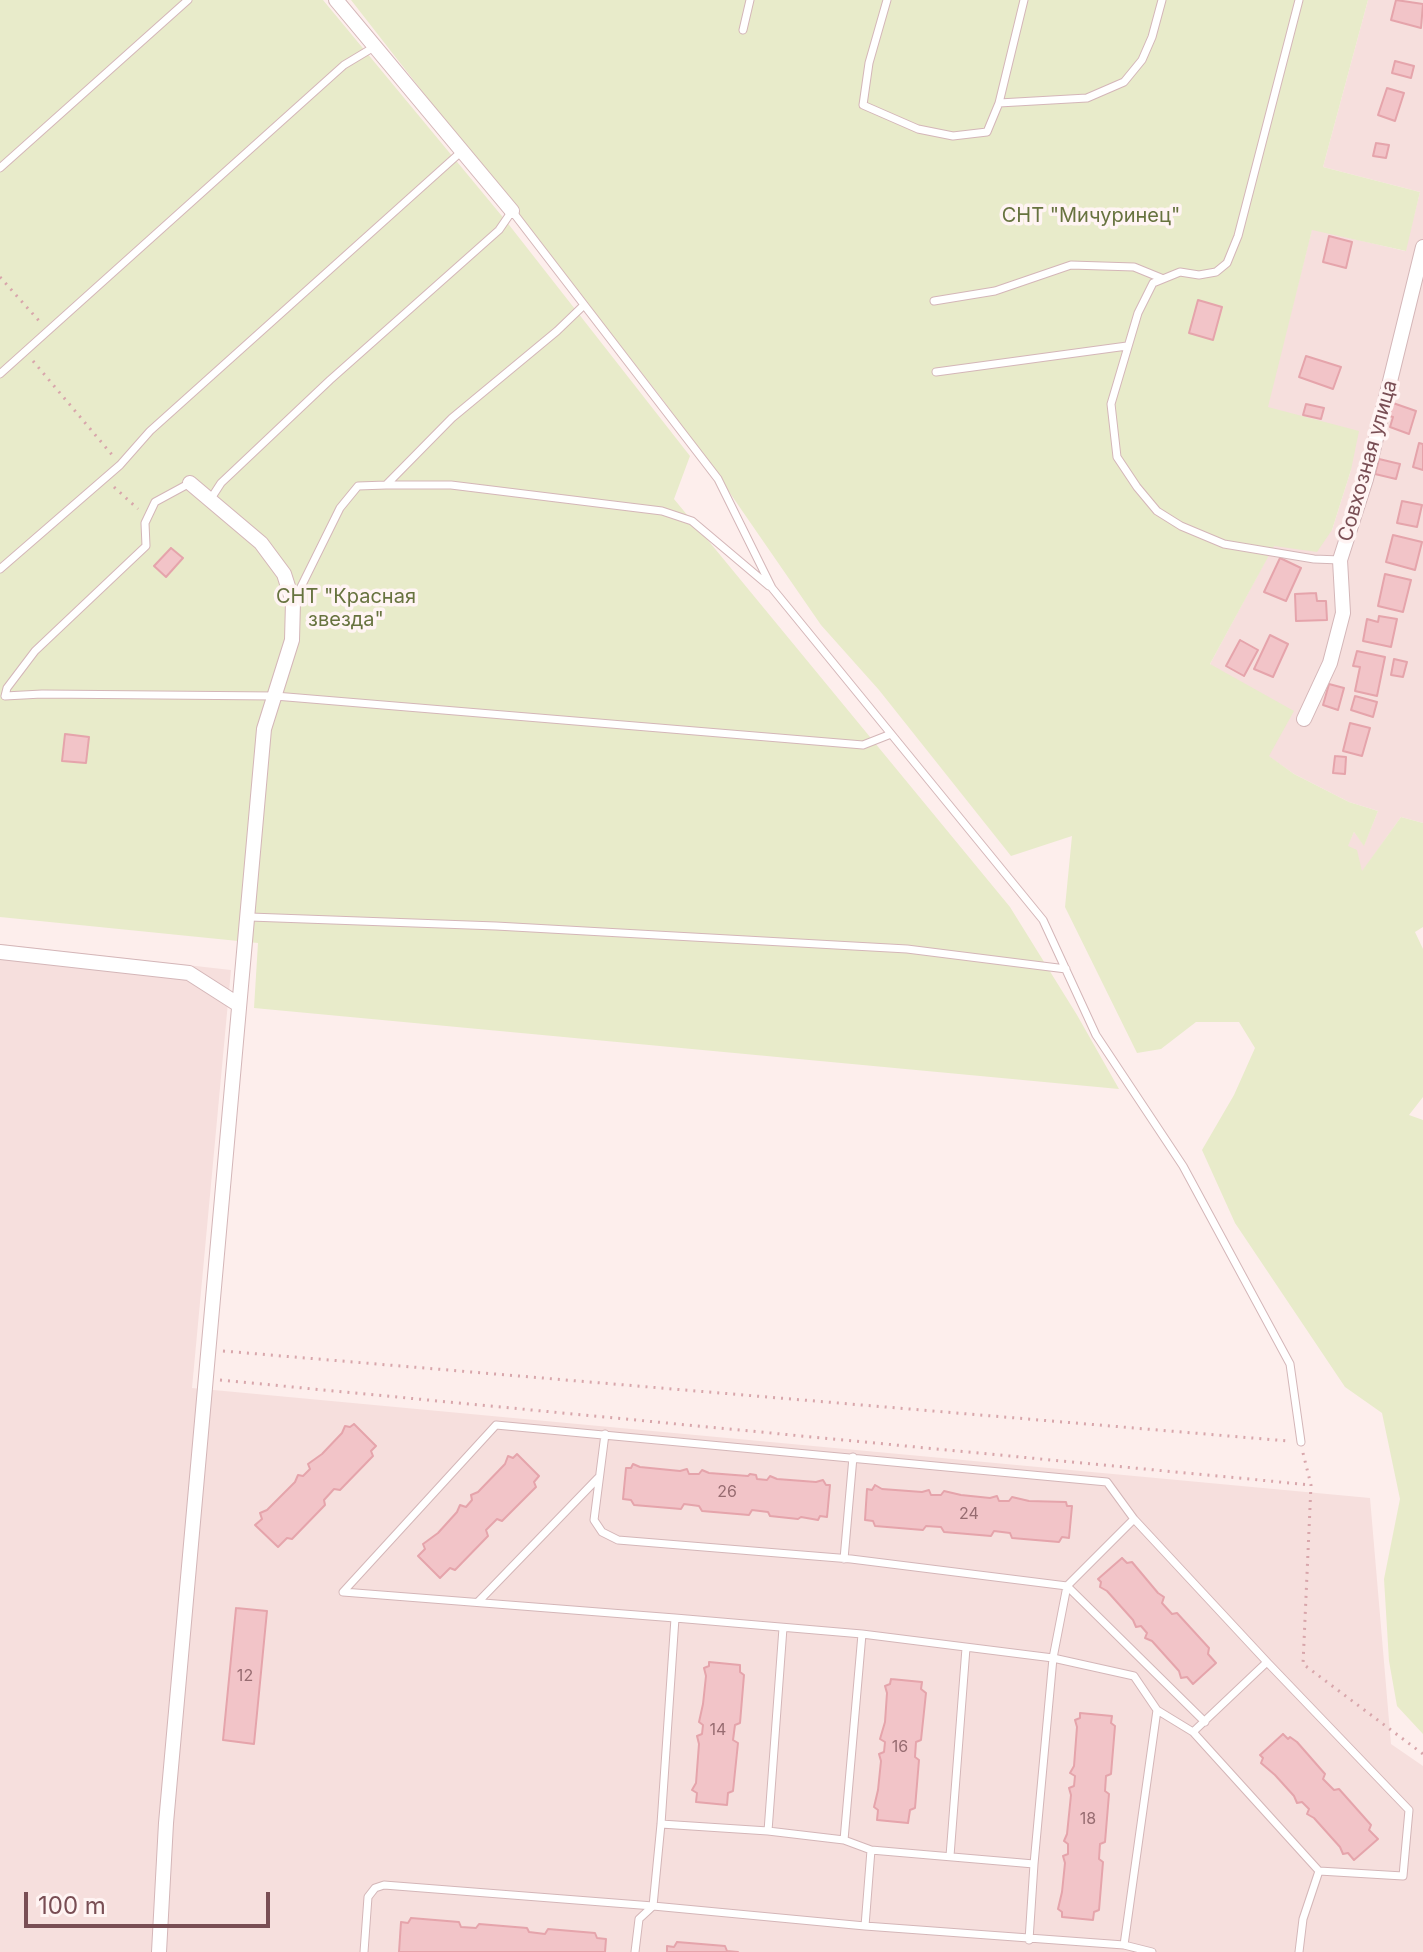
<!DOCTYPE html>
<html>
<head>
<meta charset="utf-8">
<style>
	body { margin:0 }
	#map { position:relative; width:1423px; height:1952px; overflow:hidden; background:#fdeeec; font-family:Inter,sans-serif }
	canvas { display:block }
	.scale { position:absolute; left:24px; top:1892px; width:246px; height:36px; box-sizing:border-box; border:4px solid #794e54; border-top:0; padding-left:10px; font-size:24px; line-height:28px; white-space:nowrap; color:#794e54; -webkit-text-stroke:6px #fff4f3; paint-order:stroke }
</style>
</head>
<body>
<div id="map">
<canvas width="1423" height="1952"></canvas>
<div class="scale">100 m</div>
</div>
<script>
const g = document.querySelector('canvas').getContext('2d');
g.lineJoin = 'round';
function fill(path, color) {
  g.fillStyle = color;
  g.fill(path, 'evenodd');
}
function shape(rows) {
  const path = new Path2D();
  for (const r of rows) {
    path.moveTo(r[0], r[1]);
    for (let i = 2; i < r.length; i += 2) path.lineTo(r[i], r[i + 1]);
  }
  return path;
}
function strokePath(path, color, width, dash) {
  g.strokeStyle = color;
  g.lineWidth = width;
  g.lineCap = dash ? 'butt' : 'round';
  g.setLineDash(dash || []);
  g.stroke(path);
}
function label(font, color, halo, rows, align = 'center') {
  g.font = font + ' Inter,sans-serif';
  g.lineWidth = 7;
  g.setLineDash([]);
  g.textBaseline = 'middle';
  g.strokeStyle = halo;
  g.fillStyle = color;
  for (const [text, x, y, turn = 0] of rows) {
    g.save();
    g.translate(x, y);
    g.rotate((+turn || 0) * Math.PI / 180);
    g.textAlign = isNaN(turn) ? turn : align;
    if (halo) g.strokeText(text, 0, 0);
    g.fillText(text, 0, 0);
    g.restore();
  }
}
const residential = shape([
	[1368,0,1423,0,1423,823,1401,817,1362,872,1347,847,1354,832,1364,845,1378,811,1349,802,1294,774,1268,756,1210,664,1274,545,1332,530,1351,470,1267,407,1312,229,1405,251,1420,192,1323,167],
	[0,944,231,970,192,1388,1370,1498,1391,1744,1423,1766,1423,1952,0,1952]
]);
const green = shape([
	[0,0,323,0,506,221,690,456,674,499,1010,907,1077,1015,1119,1089,254,1008,258,943,0,917],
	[351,0,1368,0,1323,167,1420,192,1406,251,1312,230,1268,407,1359,431,1351,470,1332,530,1317,552,1274,546,1210,664,1294,711,1269,756,1294,774,1349,802,1378,811,1364,846,1354,832,1348,846,1357,850,1362,871,1401,817,1423,823,1423,927,1415,932,1423,949,1423,1097,1409,1115,1423,1120,1423,1734,1397,1706,1389,1661,1384,1579,1400,1499,1382,1413,1345,1387,1235,1223,1202,1150,1234,1095,1255,1048,1239,1022,1196,1022,1161,1049,1137,1053,1065,907,1072,836,1011,856,879,690,821,625,714,470,663,400]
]);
const building = shape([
	[1396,0,1423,4,1421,28,1391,20,1396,0],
	[1395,61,1414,66,1411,78,1392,73,1395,61],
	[1387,88,1404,93,1395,121,1378,115,1387,88],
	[1376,143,1389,145,1386,158,1373,156,1376,143],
	[1329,236,1352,242,1346,268,1323,262,1329,236],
	[1198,300,1222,307,1213,340,1189,333,1198,300],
	[1306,356,1341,367,1333,389,1299,377,1306,356],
	[1393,403,1416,411,1409,434,1390,427,1393,417,1389,416,1393,403],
	[1306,404,1324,408,1321,419,1303,415,1306,404],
	[1419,443,1423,444,1423,470,1413,467,1419,443],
	[1379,459,1400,464,1396,479,1375,474,1379,459],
	[1402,501,1422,505,1417,527,1397,523,1402,501],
	[1393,535,1422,542,1415,570,1386,562,1393,535],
	[171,548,183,558,166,577,154,566,171,548],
	[1280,558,1301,568,1286,601,1264,592,1280,558],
	[1385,574,1411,580,1403,612,1378,606,1385,574],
	[1316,593,1317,601,1326,601,1327,620,1296,621,1295,594,1316,593],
	[1379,616,1397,619,1391,647,1363,641,1367,619,1378,622,1379,616],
	[1270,635,1288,644,1273,677,1254,669,1270,635],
	[1240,640,1258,650,1244,676,1226,666,1240,640],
	[1357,651,1385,657,1377,696,1355,691,1360,667,1353,666,1357,651],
	[1394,659,1407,662,1403,677,1391,675,1394,659],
	[1329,684,1344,688,1338,710,1323,705,1329,684],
	[1355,696,1377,702,1373,717,1351,710,1355,696],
	[1350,723,1370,728,1362,756,1343,751,1350,723],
	[65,734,89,737,86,763,62,761,65,734],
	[1335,756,1346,757,1345,774,1333,773,1335,756],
	[354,1424,376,1446,371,1451,373,1456,340,1490,334,1489,324,1500,325,1505,292,1539,287,1538,278,1547,255,1525,262,1519,260,1513,267,1510,295,1482,298,1475,303,1476,310,1469,308,1464,322,1454,342,1433,345,1426,350,1427,354,1424],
	[517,1454,539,1476,534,1482,536,1487,502,1521,497,1519,486,1530,488,1536,455,1570,450,1568,440,1578,418,1556,425,1549,423,1544,438,1533,457,1512,460,1505,466,1507,472,1500,471,1495,478,1492,505,1464,508,1456,513,1458,517,1454],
	[633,1464,640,1467,680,1471,687,1469,689,1474,699,1474,702,1470,709,1473,748,1476,750,1474,756,1475,757,1479,767,1480,770,1476,777,1479,816,1482,823,1480,826,1485,830,1485,827,1517,820,1516,818,1520,801,1517,798,1519,770,1516,768,1512,752,1510,749,1515,702,1511,699,1506,684,1504,681,1509,634,1505,631,1500,623,1499,626,1468,631,1468,633,1464],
	[875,1485,882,1489,922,1492,929,1490,931,1495,941,1495,944,1491,961,1495,990,1498,997,1496,999,1501,1009,1501,1012,1497,1029,1501,1066,1502,1067,1506,1072,1506,1069,1538,1062,1537,1059,1542,1012,1538,1010,1533,994,1531,991,1536,944,1532,941,1527,926,1526,923,1530,875,1526,873,1521,865,1520,867,1489,872,1490,875,1485],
	[1122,1558,1127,1563,1132,1562,1158,1593,1164,1597,1162,1603,1172,1614,1177,1613,1209,1648,1208,1654,1216,1663,1193,1684,1187,1677,1181,1678,1179,1671,1152,1641,1145,1638,1147,1633,1141,1626,1136,1627,1133,1620,1107,1591,1100,1587,1101,1582,1098,1579,1122,1558],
	[236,1608,267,1611,254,1744,223,1740,236,1608],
	[709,1662,740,1665,740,1672,744,1675,740,1723,735,1725,733,1740,738,1743,733,1791,728,1793,727,1805,696,1802,697,1793,692,1790,696,1783,699,1744,697,1736,702,1734,703,1725,699,1722,703,1704,706,1676,704,1668,709,1666,709,1662],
	[891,1679,922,1682,921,1689,926,1693,921,1740,916,1742,915,1757,919,1760,915,1808,910,1810,908,1823,877,1820,878,1810,874,1807,878,1790,881,1761,879,1754,884,1752,885,1742,880,1739,885,1722,887,1693,885,1686,890,1684,891,1679],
	[1080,1713,1112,1716,1111,1723,1115,1726,1111,1774,1106,1776,1105,1791,1109,1794,1105,1842,1100,1844,1099,1859,1103,1862,1099,1910,1094,1912,1093,1920,1062,1917,1062,1912,1058,1909,1062,1892,1065,1863,1063,1856,1068,1854,1068,1844,1064,1841,1067,1834,1071,1795,1069,1788,1074,1786,1075,1776,1070,1773,1074,1766,1077,1727,1075,1720,1080,1718,1080,1713],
	[1283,1734,1288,1739,1290,1737,1297,1742,1325,1774,1323,1779,1334,1790,1339,1789,1371,1825,1369,1830,1378,1839,1354,1860,1348,1853,1343,1854,1340,1847,1314,1818,1307,1814,1309,1809,1302,1802,1297,1803,1294,1796,1275,1775,1261,1763,1263,1758,1260,1755,1283,1734],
	[411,1918,459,1922,461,1927,476,1928,479,1924,527,1928,529,1932,545,1934,548,1929,595,1933,597,1938,606,1939,605,1952,399,1952,401,1922,408,1923,411,1918],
	[677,1942,725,1946,727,1951,738,1952,667,1952,667,1946,674,1947,677,1942]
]);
const path = shape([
	[0,277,40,322],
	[33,361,113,456],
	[114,487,138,509],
	[223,1351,1288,1441],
	[220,1380,1311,1485],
	[1303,1453,1311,1485,1303,1664,1423,1754]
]);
const lane = shape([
	[887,0,869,63,863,105,918,129,953,136,987,132,999,103,1087,98,1124,82,1142,60,1152,37,1162,0],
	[1299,0,1238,236,1227,263,1216,272,1199,275,1180,272,1153,283,1138,313,1111,404,1117,457,1137,487,1157,511,1181,526,1224,544,1314,559,1340,560],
	[743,30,750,0],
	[999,103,1024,0],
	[0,168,188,0],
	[934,301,995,291,1071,265,1134,267,1161,278],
	[936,372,1127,346],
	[0,374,344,65,374,47],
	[190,483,155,502,145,523,146,546,35,651,7,688,5,696,42,694,275,696,863,745,891,734],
	[386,485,451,485,662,511,692,521,769,586],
	[210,500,221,483,330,380,499,230,512,211,718,479,772,588,1043,920,1096,1035,1183,1166,1290,1364,1301,1442],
	[0,569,120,465,150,431,462,151],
	[295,599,340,508,358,486,386,485,452,418,557,331,584,305],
	[250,917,496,926,907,949,1066,969],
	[605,1434,594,1520,602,1532,618,1540,851,1559,1067,1586,1205,1722],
	[844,1559,853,1457],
	[478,1602,598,1478],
	[675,1618,343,1592,496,1425,1107,1482,1134,1519],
	[1193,1732,1319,1871,1403,1876,1409,1810,1267,1662],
	[661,1824,768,1831,844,1840,871,1850,1034,1864,1053,1658,1067,1586,1134,1519,1267,1662,1193,1732,1157,1710],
	[768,1831,783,1628],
	[844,1840,862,1634],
	[950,1856,966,1648],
	[865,1926,871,1850],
	[1029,1940,1034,1864],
	[1124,1945,1152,1952],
	[364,1952,368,1897,375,1888,384,1885,653,1906,865,1926,1124,1945,1157,1710,1134,1676,1053,1658,862,1634,675,1618,661,1824,653,1906,639,1919,635,1952],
	[1299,1952,1303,1919,1319,1871]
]);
const street = shape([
	[336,0,512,211],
	[1304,719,1330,663,1343,613,1340,560,1366,479,1423,247],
	[0,952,189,973,239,1005],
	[159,1952,166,1823,264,729,292,640,293,602,284,574,261,543,190,483]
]);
const numberNames = [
	["26",727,1492],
	["24",969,1514],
	["12",245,1676],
	["14",718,1730],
	["16",900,1747],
	["18",1088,1819]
];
const parkNames = [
	["СНТ \"Мичуринец\"",1091,216],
	["СНТ \"Красная",346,597],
	["звезда\"",346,620]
];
const streetNames = [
	["Совхозная улица",1368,461,-74]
];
fill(residential, '#f6dfdd');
fill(green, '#e8ebca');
fill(building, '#f2c4c8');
strokePath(building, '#e5a4ab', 2);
strokePath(lane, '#d4b6b8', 9);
strokePath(street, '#d4b6b8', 16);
strokePath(path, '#d8a6ab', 3, [2, 6]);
strokePath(lane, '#fff', 7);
strokePath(street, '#fff', 14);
label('16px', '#976c71', null, numberNames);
label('20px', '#67733f', '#fff4f3', parkNames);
label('20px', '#794e54', '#fff4f3', streetNames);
</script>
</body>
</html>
